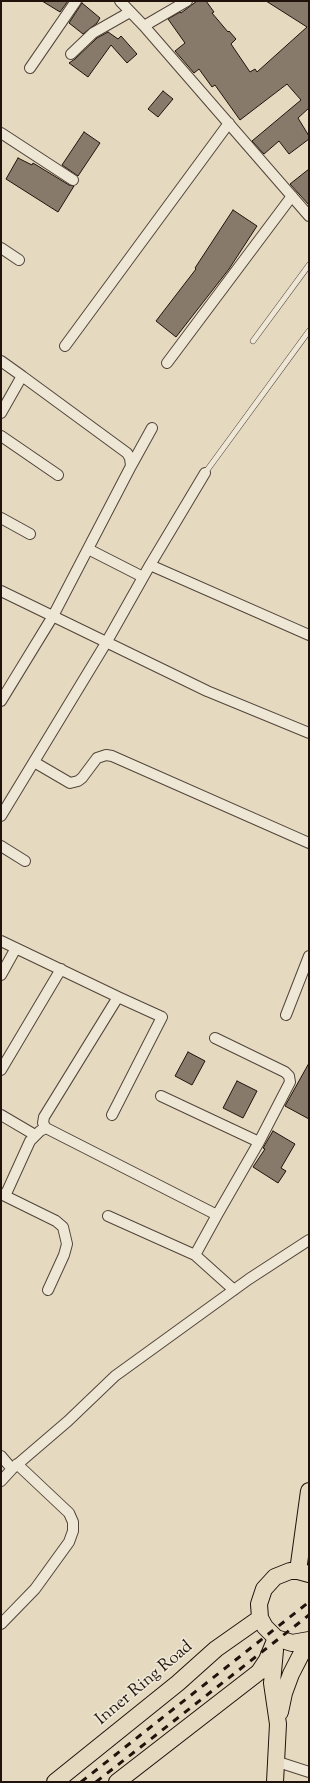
<!DOCTYPE html>
<html>
<head>
<meta charset="utf-8">
<style>
	body { margin:0 }
	#map { position:relative; width:310px; height:1783px; overflow:hidden; background:#e5dac0; font-family:"Sorts Mill Goudy",serif }
	canvas { display:block }
	.frame { position:absolute; inset:0; border:2px solid #21120c; pointer-events:none }
</style>
</head>
<body>
<div id="map">
<canvas width="310" height="1783"></canvas>
<div class="frame"></div>
</div>
<script>
const g = document.querySelector('canvas').getContext('2d');
g.lineJoin = 'round';
function fill(path, color) {
  g.fillStyle = color;
  g.fill(path, 'evenodd');
}
function shape(rows) {
  const path = new Path2D();
  for (const r of rows) {
    path.moveTo(r[0], r[1]);
    for (let i = 2; i < r.length; i += 2) path.lineTo(r[i], r[i + 1]);
  }
  return path;
}
function strokePath(path, color, width, dash) {
  g.strokeStyle = color;
  g.lineWidth = width;
  g.lineCap = dash ? 'butt' : 'round';
  g.setLineDash(dash || []);
  g.stroke(path);
}
function label(font, color, halo, rows, align = 'center') {
  g.font = font + ' "Sorts Mill Goudy",serif';
  g.lineWidth = 3.5;
  g.setLineDash([]);
  g.textBaseline = 'middle';
  g.strokeStyle = halo;
  g.fillStyle = color;
  for (const [text, x, y, turn = 0] of rows) {
    g.save();
    g.translate(x, y);
    g.rotate((+turn || 0) * Math.PI / 180);
    g.textAlign = isNaN(turn) ? turn : align;
    if (halo) g.strokeText(text, 0, 0);
    g.fillText(text, 0, 0);
    g.restore();
  }
}
const building = shape([
	[42,1,68,1,60,12,42,1],
	[197,1,206,1,214,12,212,13,228,32,229,31,236,39,231,44,250,72,255,69,257,72,307,27,266,1,309,1,309,108,298,118,309,136,309,139,289,154,279,141,264,154,252,141,301,100,287,84,240,120,215,85,212,87,199,69,194,73,175,51,185,43,168,19,180,12,181,13,197,1],
	[82,3,100,18,97,23,83,34,69,23,82,3],
	[108,32,118,39,121,36,137,54,127,63,111,45,88,77,69,63,75,59,97,38,108,32],
	[163,91,173,99,158,117,148,109,163,91],
	[84,132,100,143,78,176,62,165,84,132],
	[18,158,32,165,33,163,69,185,74,186,58,212,6,179,18,158],
	[309,169,309,205,290,184,309,169],
	[233,210,257,226,229,269,176,337,156,321,196,269,195,268,233,210],
	[188,1052,205,1061,192,1085,175,1076,188,1052],
	[309,1063,309,1119,285,1106,309,1063],
	[237,1081,257,1091,243,1118,223,1108,237,1081],
	[273,1131,295,1144,281,1168,286,1171,278,1183,253,1167,265,1149,263,1148,273,1131]
]);
const service = shape([
	[253,341,309,265],
	[205,473,309,331]
]);
const minor = shape([
	[120,1,144,26,309,216],
	[144,26,187,1],
	[71,54,93,33,130,12],
	[30,68,76,1],
	[1,133,73,180],
	[1,248,19,260],
	[65,346,229,123],
	[1,361,22,376,1,413],
	[167,363,292,196],
	[1,436,58,475],
	[131,466,152,428],
	[1,518,30,534],
	[88,549,143,577],
	[150,565,309,635],
	[1,591,207,691,309,733],
	[1,701,53,616,131,466,130,458,127,453,22,376],
	[34,762,70,783,78,781,82,778,97,758,106,755,112,756,309,843],
	[1,816,106,643,150,565,205,473],
	[1,846,25,861],
	[1,941,118,997,44,1117,43,1123,46,1128,217,1215,195,1255,234,1290],
	[1,975,16,948],
	[286,1015,309,956],
	[215,1038,285,1072,289,1076,290,1082,259,1142,217,1215],
	[1,1070,61,969],
	[161,1096,259,1142],
	[1,1115,35,1135],
	[112,1115,162,1017,118,997],
	[1,1194,56,1221,63,1227,67,1244,64,1255,48,1290],
	[5,1196,30,1141,40,1131,46,1128],
	[108,1216,195,1255],
	[1,1456,12,1469],
	[1,1481,12,1469,68,1421,115,1376,249,1279,309,1240],
	[1,1624,35,1589,69,1542,73,1531,73,1522,69,1513,17,1464],
	[275,1761,309,1772]
]);
const primary = shape([
	[298,1571,309,1491],
	[309,1574,298,1571,290,1571,275,1577,264,1589,259,1604,260,1618,265,1627,276,1638,292,1643,309,1640],
	[275,1650,272,1683,278,1724,275,1782],
	[280,1712,284,1693,291,1674,308,1641],
	[55,1782,178,1683,216,1649,260,1618],
	[117,1782,259,1672,267,1660,276,1638]
]);
const rail = shape([
	[81,1782,309,1602],
	[96,1782,309,1615]
]);
const streetNames = [
	["Inner Ring Road",145,1684,-40]
];
fill(building, '#877a6a');
strokePath(building, '#21120c', 1);
strokePath(service, '#524439', 6);
strokePath(minor, '#524439', 12);
strokePath(primary, '#21120c', 18);
strokePath(service, '#eee7d6', 5);
strokePath(minor, '#eee7d6', 10);
strokePath(primary, '#e5dac0', 16);
strokePath(rail, '#21120c', 3, [7, 7]);
label('17px', '#21120c', '#eee7d6', streetNames);
</script>
</body>
</html>
